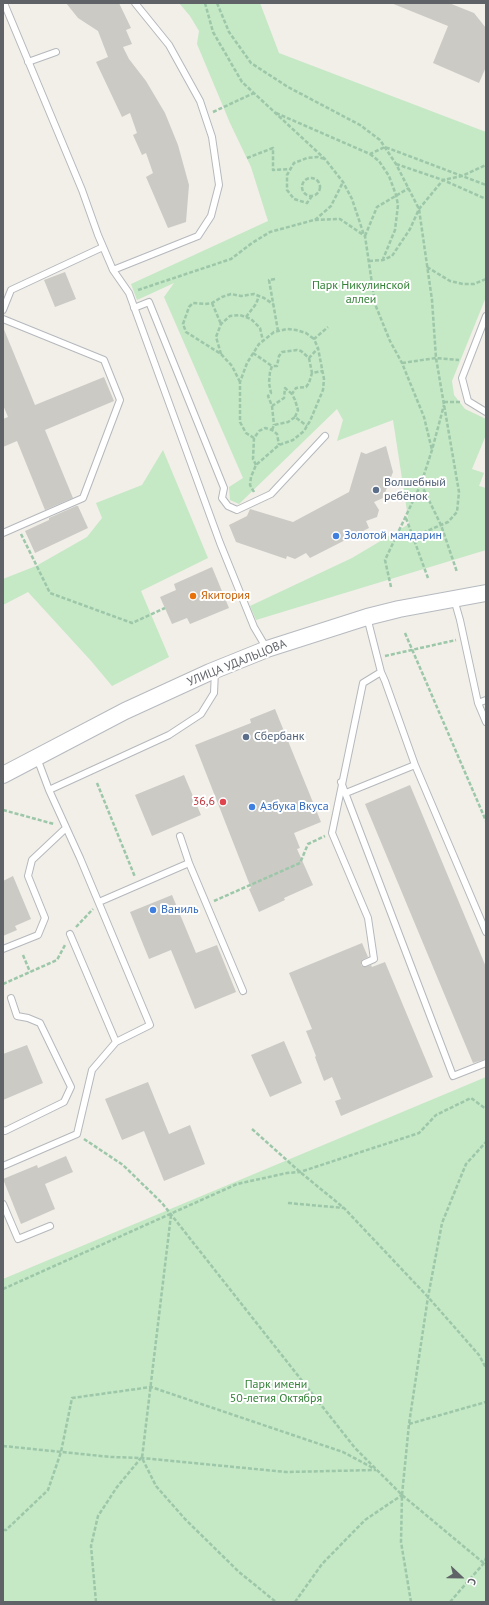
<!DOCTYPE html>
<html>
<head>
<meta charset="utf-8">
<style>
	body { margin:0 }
	#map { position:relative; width:489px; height:1605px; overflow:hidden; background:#f1efe8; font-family:"PT Sans",sans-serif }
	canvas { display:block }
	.frame { position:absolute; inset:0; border:4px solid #5f6368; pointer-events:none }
	.north { position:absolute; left:441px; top:1557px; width:40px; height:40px; -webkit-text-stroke:3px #fff; paint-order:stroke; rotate:112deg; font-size:11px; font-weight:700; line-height:16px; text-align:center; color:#5f6368 }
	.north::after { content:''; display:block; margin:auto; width:14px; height:18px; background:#5f6368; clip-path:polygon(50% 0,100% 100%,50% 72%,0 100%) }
</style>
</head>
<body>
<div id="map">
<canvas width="489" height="1605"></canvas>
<div class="frame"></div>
<div class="north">С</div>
</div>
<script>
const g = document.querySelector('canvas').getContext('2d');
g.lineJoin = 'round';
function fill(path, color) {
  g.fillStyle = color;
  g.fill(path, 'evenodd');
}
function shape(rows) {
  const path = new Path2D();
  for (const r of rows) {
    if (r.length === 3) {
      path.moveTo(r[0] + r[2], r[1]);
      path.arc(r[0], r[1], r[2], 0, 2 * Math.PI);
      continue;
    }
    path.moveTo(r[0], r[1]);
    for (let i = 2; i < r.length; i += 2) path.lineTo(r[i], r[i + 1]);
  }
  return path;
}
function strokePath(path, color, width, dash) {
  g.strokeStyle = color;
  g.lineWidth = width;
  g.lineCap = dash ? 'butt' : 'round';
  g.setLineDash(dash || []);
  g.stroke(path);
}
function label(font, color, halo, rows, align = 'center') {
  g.font = font + ' "PT Sans",sans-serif';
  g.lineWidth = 4;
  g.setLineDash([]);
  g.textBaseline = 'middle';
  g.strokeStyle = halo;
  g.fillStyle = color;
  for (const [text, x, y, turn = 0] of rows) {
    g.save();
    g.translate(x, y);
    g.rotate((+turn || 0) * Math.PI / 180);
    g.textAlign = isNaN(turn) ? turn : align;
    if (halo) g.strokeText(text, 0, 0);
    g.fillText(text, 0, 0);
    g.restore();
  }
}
const green = shape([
	[179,3,260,3,279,53,486,132,486,297,452,381,454,395,465,409,486,419,486,435,472,469,484,473,479,486,486,488,486,550,256,620,250,606,352,558,409,524,393,420,337,441,343,420,337,409,239,504,230,500,229,487,243,478,164,297,174,283,137,300,131,284,268,221,251,167,230,123,197,44,199,31,190,16],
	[163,450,208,558,141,591,169,657,112,686,92,662,28,592,3,605,3,579,36,566,87,537,102,518,96,503,142,485],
	[486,1077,486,1602,3,1602,3,1279]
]);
const building = shape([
	[66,3,119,3,131,28,126,30,132,44,123,47,129,59,146,81,165,113,178,145,189,185,186,222,168,228,146,177,153,173,146,153,142,155,133,135,137,133,130,113,122,117,96,62,108,57,98,31,78,18],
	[391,3,449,3,474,13,486,28,486,67,479,83,433,63,448,26],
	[65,272,76,299,55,307,44,280],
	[3,327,35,405,104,377,114,401,45,430,73,498,45,510,17,441,3,447,3,419,8,417,3,405],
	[386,446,393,472,383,498,374,502,379,510,377,517,366,521,369,528,310,558,306,553,295,559,287,556,286,559,236,542,229,525,247,516,250,509,293,522,349,492,361,452,366,454],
	[76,506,78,506,88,528,35,553,25,531,49,520,49,518],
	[212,567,229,608,190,624,187,618,172,624,160,597,176,590,174,584],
	[275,709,321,822,294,833,300,848,297,849,313,885,284,898,285,900,259,912,249,889,251,888,195,745,251,723,250,719],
	[184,775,201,815,152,836,135,795],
	[410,785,486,967,486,1059,473,1063,365,804],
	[13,876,31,919,15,926,17,930,3,936,3,881],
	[172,895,196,953,217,945,236,992,195,1009,171,950,149,959,130,912],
	[362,943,368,957,362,960,361,965,365,967,371,965,372,967,385,962,433,1077,341,1116,335,1101,341,1099,332,1077,324,1081,315,1057,316,1056,306,1031,312,1029,289,973],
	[284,1041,302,1083,270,1097,251,1055],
	[27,1045,43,1083,3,1100,3,1054],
	[148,1082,169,1134,190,1125,205,1164,164,1181,144,1131,122,1140,105,1099],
	[66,1156,73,1172,45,1184,55,1209,21,1224,3,1179,37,1165,38,1168]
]);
const path = shape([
	[205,3,213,32,242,82,325,159,343,182,352,199,364,235],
	[217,3,229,32,251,63,288,87,360,125,380,140,396,164,419,209,432,300,436,358,459,492,457,512,448,522,413,537],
	[213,112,254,93],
	[276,113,370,154,385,147,486,185],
	[370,154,379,161,389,176,396,195,398,205,395,230,383,259],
	[247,158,273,148,273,170,290,169],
	[396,164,443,180,486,199],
	[311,187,9],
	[312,196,307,203,294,199,287,190,287,175,294,163,307,158,318,157,325,159],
	[315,220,331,206,343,182],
	[365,236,377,207,409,188],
	[369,261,383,260,392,256,410,229,419,209,443,180,462,176,486,165],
	[427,267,450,281,463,284,474,284,486,279],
	[275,279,269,280,278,331],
	[138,290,231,259,252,243,270,232,314,220,340,219,365,236,375,304,390,341,402,363,424,417,432,450],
	[212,303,221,324],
	[246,317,256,304,259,296],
	[253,353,272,366],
	[221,354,216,337,221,324,230,316,240,315,251,319,260,328,263,341],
	[309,358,312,373],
	[402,363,436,358,459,360],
	[240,382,232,366,221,354,186,332,183,324,189,307,193,303,205,304,212,303,222,297,231,294,241,296,254,294,264,298,273,304],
	[292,394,285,388,284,398,272,406,268,396,271,393,269,383,270,372,272,366,277,366,279,356,282,352,297,350,301,351,309,358,318,348],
	[444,402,460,402],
	[272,406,274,425],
	[295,417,298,410,295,400,292,394,296,388,306,387,309,383,312,373,323,371],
	[272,430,274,425,288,422,295,417,307,426],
	[254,438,246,433,240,422,240,382,247,363,259,344,274,332,287,329,296,330,306,333,314,339],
	[256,465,253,459,254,438,259,431,265,428,272,430,277,434,279,445],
	[421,484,441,525,457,572],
	[254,492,250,485,251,477,256,465,279,445,293,440,304,431,310,421,323,390,324,379,318,348,314,339,328,327],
	[406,518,428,578],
	[21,534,50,593,132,623,165,608],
	[391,587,385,560,421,484,432,450,444,405],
	[405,633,486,821],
	[385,656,456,640],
	[97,783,135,877],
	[3,810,54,824],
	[214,901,300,863,308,844,325,836],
	[76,927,93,909],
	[23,955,30,972],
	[3,984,57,960,65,945],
	[252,1129,300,1172,344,1208,428,1297,479,1355,486,1368],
	[84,1139,123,1165,162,1203,355,1448,402,1495,486,1565],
	[288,1203,344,1208],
	[171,1215,142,1458,156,1486,185,1519,239,1572,276,1602],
	[3,1289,237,1184,287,1173,300,1172,419,1133,436,1115,471,1098,486,1109],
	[409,1424,486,1402],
	[3,1446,111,1457,142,1458,286,1472,376,1470],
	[3,1530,6,1530,48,1490,61,1452,72,1398,151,1387,343,1452,373,1468],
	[96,1602,91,1546,98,1516,117,1487,141,1458],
	[295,1602,322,1564,365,1520,402,1495],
	[411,1602,401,1542,402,1495,409,1424,428,1297,442,1223,466,1164,486,1142],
	[450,1602,484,1563,486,1558]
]);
const lane = shape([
	[4,3,82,190,98,235,113,270,129,293,220,543,254,627,267,649],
	[28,62,56,52],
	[113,270,198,236,211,216,219,185,212,137,200,101,169,45,135,3],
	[134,308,149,302,224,488,222,498,228,506,237,510,271,494,325,436],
	[3,310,11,290,103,247],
	[486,316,462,378,468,401,486,412],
	[3,319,104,360,120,400,83,498,3,533],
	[454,599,460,620,478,703,486,700],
	[367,617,381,672,385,681,415,765,486,932],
	[478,703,486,722],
	[341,782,453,1076,486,1063],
	[49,790,169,735,201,714,214,693,215,671],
	[346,793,415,765],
	[180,836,189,863],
	[99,902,189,863,243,991],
	[70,934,116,1042],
	[3,949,38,935,45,918,28,876,32,860,66,828],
	[365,963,374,959,368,918,332,833,363,683,381,672],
	[3,1130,5,1131,64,1102,71,1087,40,1023,28,1018,17,1016,11,998],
	[3,1166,77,1134,92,1070,116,1042,150,1025,80,858,49,790,37,758],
	[3,1204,18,1239,50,1226]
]);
const secondary = shape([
	[3,775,125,711,210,672,267,649,367,617,399,609,486,593]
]);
const markers = [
	[376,490,4,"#5c6f8a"],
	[336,536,4,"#3f7fe0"],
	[193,596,4,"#e8710a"],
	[246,737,4,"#5c6f8a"],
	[223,802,4,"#e0444e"],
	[252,807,4,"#3f7fe0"],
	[153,910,4,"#3f7fe0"]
];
const parkNames = [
	["Парк Никулинской",361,286],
	["аллеи",361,300],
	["Парк имени",276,1385],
	["50-летия Октября",276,1399]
];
const serviceNames = [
	["Волшебный",384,483],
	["ребёнок",384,497],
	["Сбербанк",254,737]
];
const shopNames = [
	["Золотой мандарин",344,536],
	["Азбука Вкуса",260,807],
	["Ваниль",161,910]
];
const foodNames = [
	["Якитория",201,596]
];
const streetNames = [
	["УЛИЦА УДАЛЬЦОВА",237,663,-22]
];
const healthNames = [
	["36,6",215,802]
];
fill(green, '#c5e8c5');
fill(building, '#cccac5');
strokePath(lane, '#b5b8bc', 8);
strokePath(secondary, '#b6babf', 18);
strokePath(path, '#9cc7a9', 2.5, [4, 2]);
strokePath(lane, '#fff', 6);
strokePath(secondary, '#fff', 16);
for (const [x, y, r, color] of markers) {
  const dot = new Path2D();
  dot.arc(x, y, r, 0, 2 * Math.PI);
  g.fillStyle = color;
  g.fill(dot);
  strokePath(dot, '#fff', 1.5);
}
label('12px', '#348238', '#fff', parkNames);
label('12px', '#4e5e75', '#fff', serviceNames, 'left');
label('12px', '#366cbe', '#fff', shopNames, 'left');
label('12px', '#c56008', '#fff', foodNames, 'left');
label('12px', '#5f6368', '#fff', streetNames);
label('12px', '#be3a42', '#fff', healthNames, 'right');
</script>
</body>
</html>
